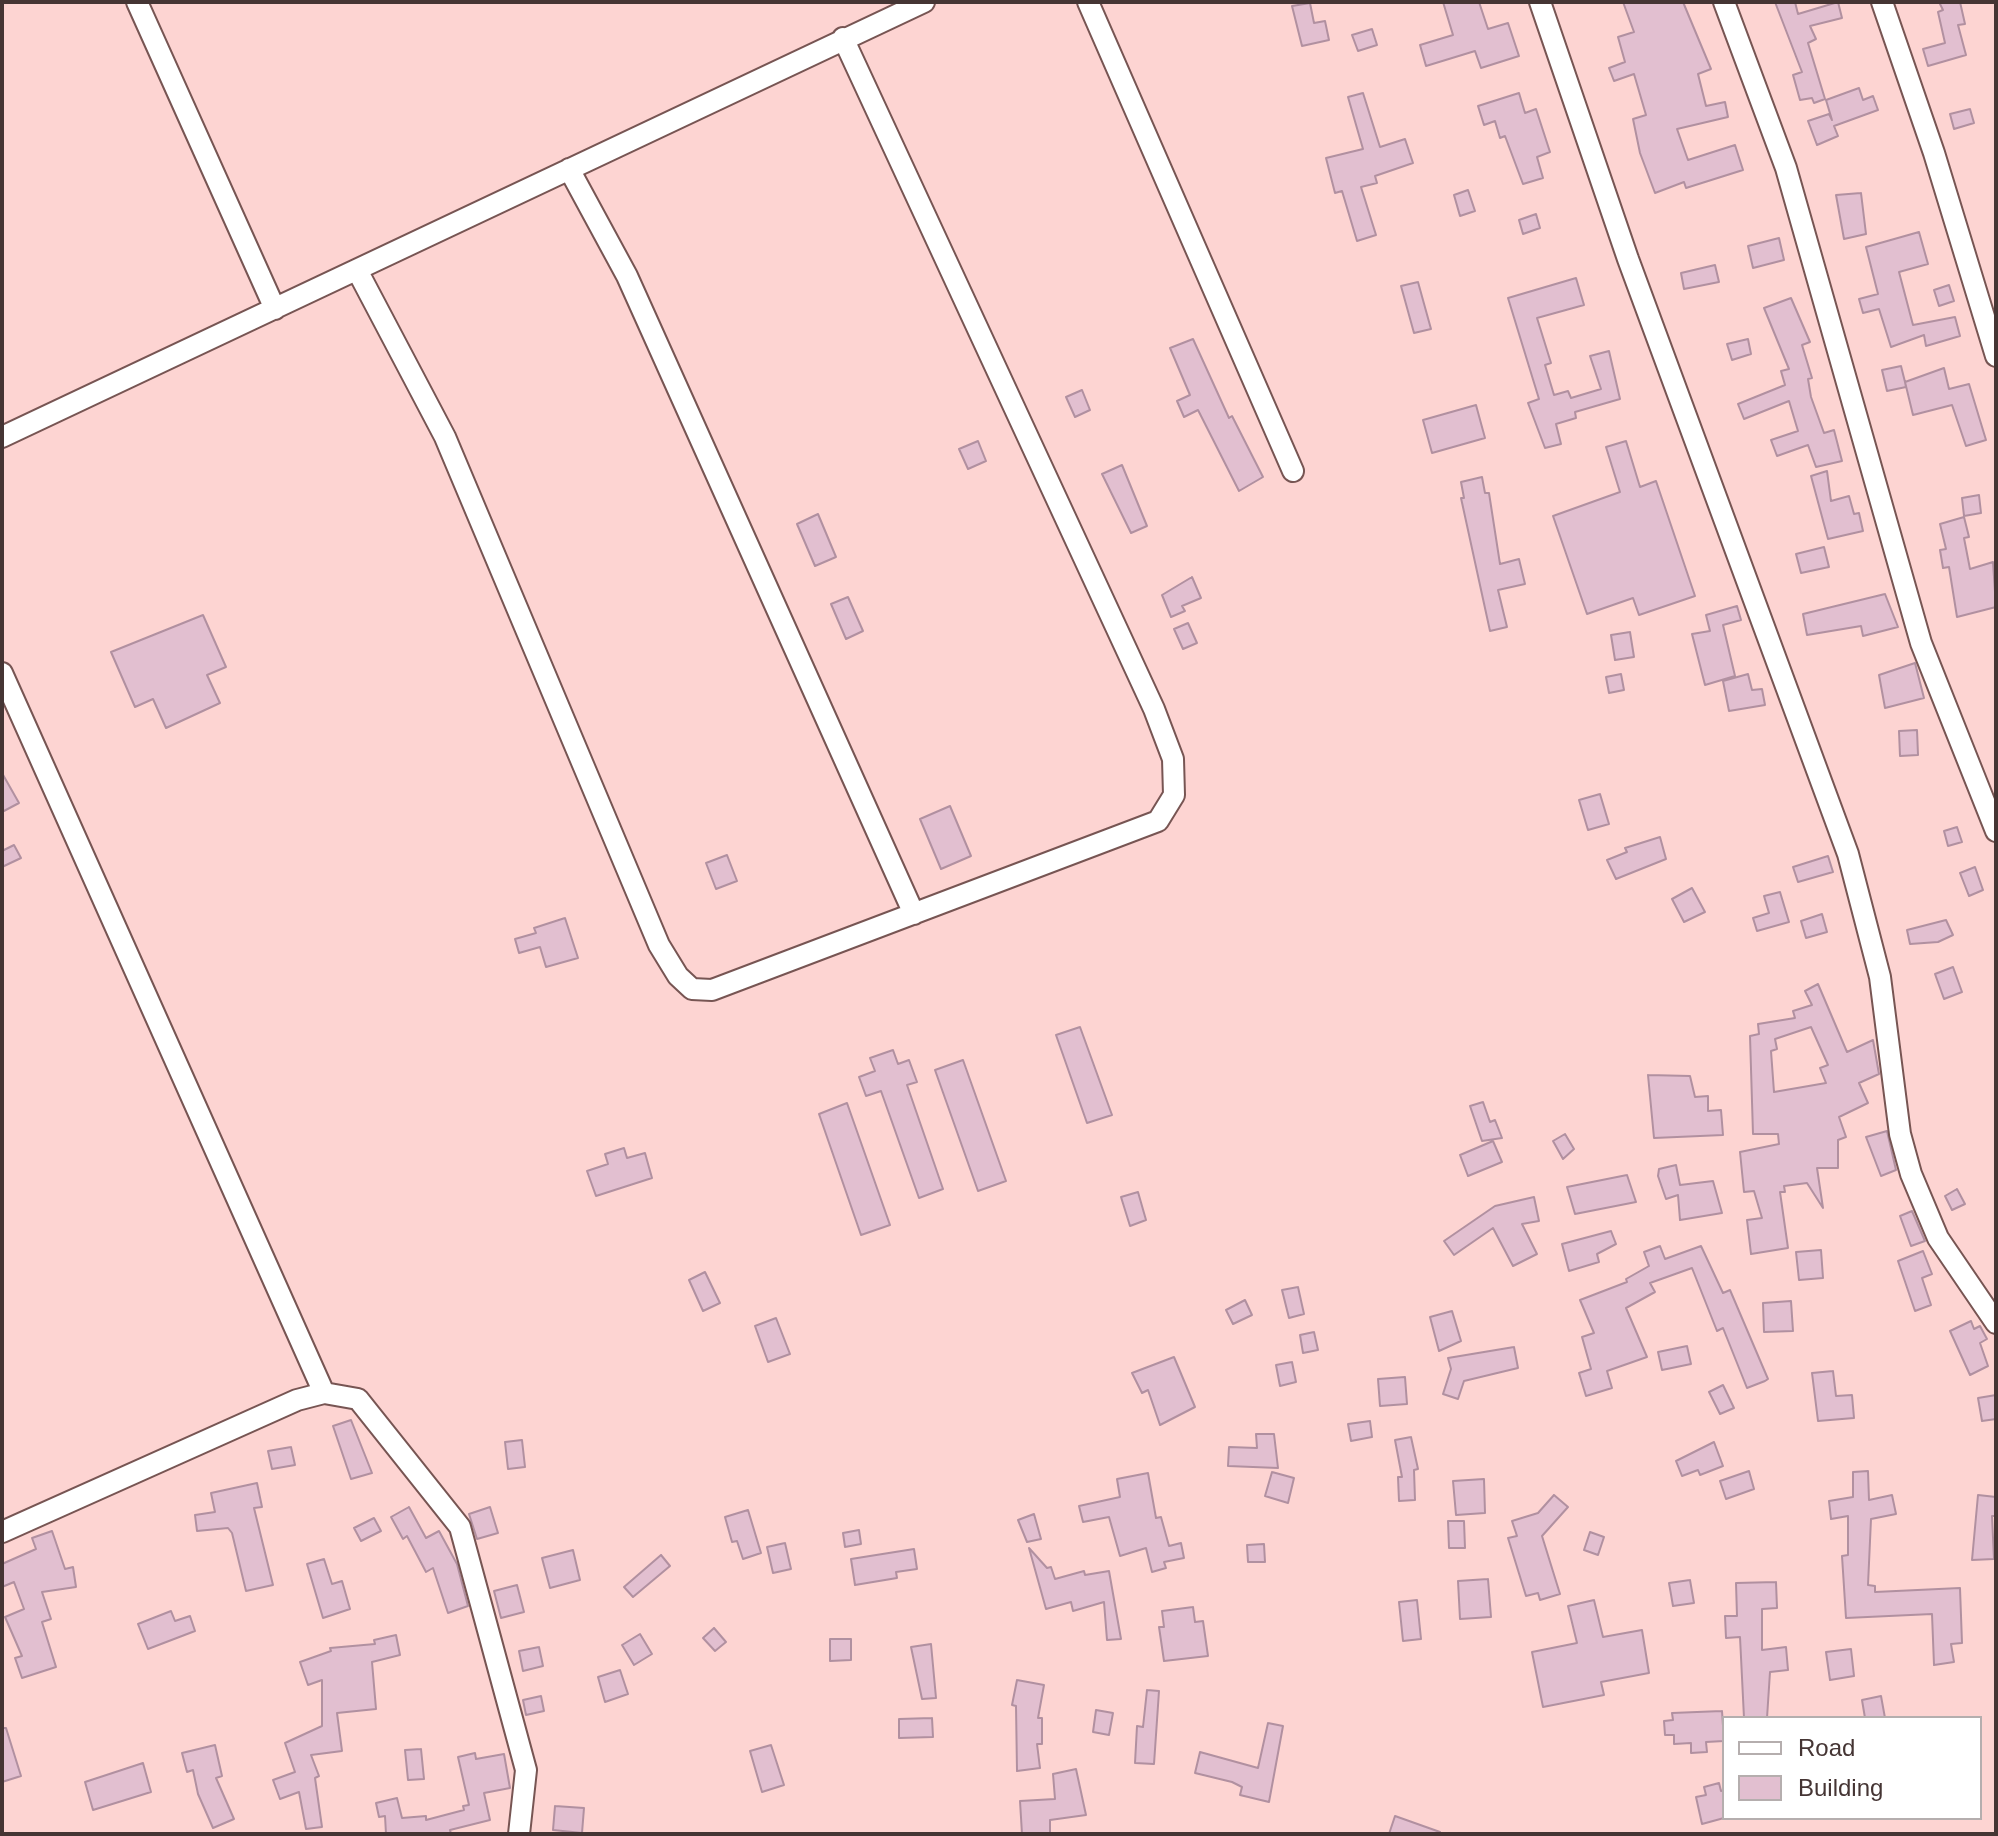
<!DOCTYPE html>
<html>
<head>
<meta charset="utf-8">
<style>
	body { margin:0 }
	#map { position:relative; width:1998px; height:1836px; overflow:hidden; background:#fdd4d2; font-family:Helvetica,sans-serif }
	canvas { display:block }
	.frame { position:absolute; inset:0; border:4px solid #453534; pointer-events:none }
	.legend { position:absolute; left:1722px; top:1716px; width:260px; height:104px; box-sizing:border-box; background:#fff; border:2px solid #b5aeae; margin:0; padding:10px 14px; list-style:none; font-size:24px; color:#453534 }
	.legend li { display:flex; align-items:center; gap:16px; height:40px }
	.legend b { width:40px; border:2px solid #b5aeae }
</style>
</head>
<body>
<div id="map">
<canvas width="1998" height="1836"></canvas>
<div class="frame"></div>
<ul class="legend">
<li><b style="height:10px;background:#fff"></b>Road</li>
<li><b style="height:22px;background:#e2bfd0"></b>Building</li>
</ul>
</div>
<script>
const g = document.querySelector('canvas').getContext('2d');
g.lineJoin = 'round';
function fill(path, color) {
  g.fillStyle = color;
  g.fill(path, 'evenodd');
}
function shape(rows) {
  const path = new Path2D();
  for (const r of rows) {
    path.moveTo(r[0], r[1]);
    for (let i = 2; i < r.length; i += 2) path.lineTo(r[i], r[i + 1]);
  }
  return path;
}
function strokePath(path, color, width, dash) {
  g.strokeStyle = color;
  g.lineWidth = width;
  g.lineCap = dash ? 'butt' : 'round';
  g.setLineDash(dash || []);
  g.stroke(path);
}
const building = shape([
	[1443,2,1479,2,1488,29,1508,23,1519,56,1481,68,1475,51,1426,66,1420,45,1453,35,1443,2],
	[1623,2,1683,2,1711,69,1698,74,1706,106,1725,102,1728,117,1677,129,1688,160,1735,145,1743,170,1686,188,1684,182,1655,193,1640,153,1633,119,1646,115,1634,74,1614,81,1609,68,1625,62,1618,37,1634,32,1623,2],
	[1775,2,1795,2,1798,14,1838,2,1842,18,1810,26,1816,39,1808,43,1825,99,1814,103,1812,98,1800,100,1793,75,1802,72,1775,2],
	[1939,2,1960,2,1965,24,1958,25,1966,55,1928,66,1923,49,1945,43,1938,12,1943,10,1939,2],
	[1310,3,1314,23,1325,21,1329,40,1302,46,1292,6,1310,3],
	[1372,29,1377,45,1358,51,1352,35,1372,29],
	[1859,88,1863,100,1873,96,1878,110,1834,126,1838,136,1817,145,1808,121,1829,114,1832,120,1826,100,1859,88],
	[1363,93,1380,147,1405,139,1413,163,1375,176,1377,183,1361,187,1376,235,1357,241,1342,191,1335,193,1326,158,1363,149,1348,97,1363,93],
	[1519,93,1525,113,1536,109,1550,152,1537,157,1543,178,1523,184,1505,136,1500,138,1495,121,1484,125,1478,106,1519,93],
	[1970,109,1974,123,1954,129,1950,114,1970,109],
	[1468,190,1475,211,1460,216,1454,195,1468,190],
	[1861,193,1866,234,1844,239,1836,195,1861,193],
	[1536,214,1540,228,1523,234,1519,220,1536,214],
	[1919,232,1928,264,1899,272,1913,325,1955,317,1960,336,1926,346,1924,335,1891,347,1879,309,1863,313,1859,299,1878,294,1866,247,1919,232],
	[1779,238,1784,260,1753,268,1748,246,1779,238],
	[1715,265,1719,282,1684,289,1681,273,1715,265],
	[1576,278,1584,305,1537,318,1551,363,1545,365,1554,395,1568,391,1571,398,1601,389,1590,356,1609,351,1620,399,1575,412,1576,418,1556,424,1561,444,1545,448,1528,403,1539,399,1508,298,1576,278],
	[1418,282,1431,329,1414,333,1401,286,1418,282],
	[1949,285,1954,301,1939,306,1934,290,1949,285],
	[1791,298,1810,342,1802,345,1812,378,1808,379,1811,397,1824,433,1834,430,1842,461,1816,467,1808,445,1777,456,1771,440,1798,431,1789,401,1744,419,1738,404,1785,385,1781,371,1789,369,1764,308,1791,298],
	[1193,339,1229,418,1232,416,1263,477,1239,491,1198,410,1184,417,1177,401,1190,395,1170,348,1193,339],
	[1748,339,1751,354,1732,360,1727,344,1748,339],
	[1901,366,1905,382,1944,368,1949,389,1969,384,1986,440,1966,446,1952,405,1913,415,1905,382,1906,387,1887,391,1882,370,1901,366],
	[1082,390,1090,410,1075,417,1066,397,1082,390],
	[1476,405,1485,438,1432,453,1423,420,1476,405],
	[978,441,986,461,968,469,959,449,978,441],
	[1626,441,1640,487,1656,481,1695,596,1639,615,1633,598,1587,614,1553,516,1620,492,1606,447,1626,441],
	[1122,465,1147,526,1131,533,1102,474,1122,465],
	[1827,471,1831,501,1849,496,1854,514,1859,513,1863,531,1828,539,1811,476,1827,471],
	[1482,477,1485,493,1489,493,1500,564,1519,559,1525,584,1498,590,1507,627,1490,631,1461,498,1464,498,1461,482,1482,477],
	[1979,495,1981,513,1964,516,1962,498,1979,495],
	[818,514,836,557,815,566,797,524,818,514],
	[1964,517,1969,537,1964,538,1970,569,1993,562,1996,607,1957,617,1949,567,1943,568,1940,550,1946,549,1940,524,1964,517],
	[1824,547,1829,567,1801,573,1796,554,1824,547],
	[1192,577,1201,598,1182,606,1185,611,1171,617,1162,595,1192,577],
	[1885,594,1898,627,1863,636,1861,626,1807,635,1803,614,1885,594],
	[848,597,863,631,846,639,831,604,848,597],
	[1737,606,1741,620,1723,625,1735,676,1705,685,1692,634,1710,631,1706,615,1737,606],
	[203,615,226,667,207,675,220,703,166,728,153,699,135,707,111,652,203,615],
	[1188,623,1197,643,1183,649,1174,629,1188,623],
	[1630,632,1634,657,1615,660,1611,635,1630,632],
	[1915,663,1924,698,1885,708,1879,675,1915,663],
	[1621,674,1624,690,1609,693,1606,677,1621,674],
	[1748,674,1752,690,1762,689,1765,705,1729,711,1723,681,1748,674],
	[1917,730,1918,755,1900,756,1899,731,1917,730],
	[2,773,19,803,2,812,2,773],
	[1600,794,1609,824,1588,830,1579,800,1600,794],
	[950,806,971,856,941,869,920,819,950,806],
	[1957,827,1962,842,1948,846,1944,831,1957,827],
	[1660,837,1666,859,1616,879,1607,860,1627,852,1625,848,1660,837],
	[14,845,21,858,2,867,2,851,14,845],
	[727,855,737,881,716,889,706,863,727,855],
	[1828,856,1833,872,1798,882,1793,867,1828,856],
	[1975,867,1983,890,1969,896,1960,873,1975,867],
	[1692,888,1705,912,1684,922,1672,899,1692,888],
	[1780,892,1789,922,1757,931,1753,918,1769,913,1764,896,1780,892],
	[1822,914,1827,932,1806,938,1801,921,1822,914],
	[565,918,578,958,546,967,540,947,519,953,515,939,536,933,534,928,565,918],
	[1946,920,1953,935,1938,942,1910,944,1907,930,1946,920],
	[1953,967,1962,992,1944,999,1935,974,1953,967],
	[1818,984,1847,1052,1873,1040,1879,1074,1859,1083,1868,1103,1839,1117,1846,1137,1838,1140,1838,1168,1817,1168,1823,1208,1807,1183,1784,1186,1785,1192,1780,1192,1788,1248,1751,1254,1747,1220,1762,1218,1754,1191,1744,1192,1740,1152,1779,1144,1778,1134,1753,1134,1750,1036,1759,1034,1758,1024,1795,1018,1793,1011,1812,1005,1805,991,1818,984],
	[1811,1027,1828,1065,1820,1068,1826,1083,1774,1092,1771,1051,1777,1049,1775,1039,1811,1027],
	[1080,1027,1112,1115,1087,1123,1056,1035,1080,1027],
	[893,1050,898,1064,909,1060,917,1082,907,1085,943,1189,919,1198,881,1091,866,1096,859,1077,875,1071,870,1058,893,1050],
	[963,1060,1006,1181,978,1191,935,1070,963,1060],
	[1648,1075,1690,1076,1695,1097,1708,1096,1708,1111,1721,1110,1723,1135,1654,1138,1648,1075],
	[1483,1102,1490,1122,1495,1120,1502,1138,1482,1141,1470,1106,1483,1102],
	[847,1103,890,1225,861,1235,819,1114,847,1103],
	[1887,1131,1896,1170,1881,1176,1866,1137,1887,1131],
	[1565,1134,1574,1149,1563,1159,1553,1141,1565,1134],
	[1493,1141,1502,1162,1468,1176,1460,1155,1493,1141],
	[624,1148,627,1158,645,1153,652,1178,596,1196,587,1171,608,1164,605,1154,624,1148],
	[1676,1165,1680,1185,1713,1181,1722,1213,1680,1220,1678,1195,1666,1199,1658,1176,1659,1169,1676,1165],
	[1627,1175,1636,1202,1575,1214,1567,1187,1627,1175],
	[1957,1189,1965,1204,1952,1210,1945,1196,1957,1189],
	[1138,1192,1146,1220,1130,1226,1121,1197,1138,1192],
	[1534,1197,1539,1221,1522,1224,1537,1254,1513,1266,1493,1228,1454,1255,1444,1241,1495,1206,1534,1197],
	[1912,1211,1925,1241,1911,1246,1900,1216,1912,1211],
	[1611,1231,1616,1244,1597,1254,1599,1262,1569,1271,1562,1244,1611,1231],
	[1660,1246,1665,1259,1701,1246,1723,1293,1730,1290,1768,1379,1765,1381,1747,1388,1723,1328,1717,1331,1692,1268,1650,1283,1655,1292,1626,1308,1647,1357,1607,1371,1612,1388,1586,1396,1579,1373,1591,1369,1582,1337,1594,1333,1580,1300,1627,1282,1626,1279,1649,1266,1644,1252,1660,1246],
	[1821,1250,1823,1278,1799,1280,1796,1252,1821,1250],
	[1923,1251,1932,1274,1922,1278,1931,1305,1915,1311,1898,1261,1923,1251],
	[705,1272,720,1303,703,1311,689,1280,705,1272],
	[1298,1287,1304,1314,1289,1318,1282,1290,1298,1287],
	[1245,1300,1252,1315,1233,1324,1226,1310,1245,1300],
	[1791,1301,1793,1331,1764,1332,1763,1303,1791,1301],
	[1452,1311,1461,1341,1439,1351,1430,1317,1452,1311],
	[776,1318,790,1354,768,1362,755,1326,776,1318],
	[1971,1321,1974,1329,1980,1326,1987,1339,1980,1343,1988,1366,1970,1375,1950,1331,1971,1321],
	[1314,1332,1318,1350,1303,1353,1300,1335,1314,1332],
	[1687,1346,1691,1364,1662,1370,1658,1352,1687,1346],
	[1514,1347,1518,1368,1464,1381,1458,1399,1443,1394,1451,1369,1448,1358,1514,1347],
	[1174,1357,1195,1407,1160,1425,1148,1390,1142,1393,1132,1373,1174,1357],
	[1292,1362,1296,1382,1280,1386,1276,1365,1292,1362],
	[1833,1371,1836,1396,1852,1395,1854,1418,1818,1421,1812,1373,1833,1371],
	[1405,1377,1407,1404,1380,1406,1378,1379,1405,1377],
	[1723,1385,1734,1408,1720,1414,1709,1392,1723,1385],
	[1996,1395,1996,1419,1982,1421,1978,1398,1996,1395],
	[351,1420,372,1473,351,1479,333,1426,351,1420],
	[1370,1421,1372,1437,1351,1441,1348,1424,1370,1421],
	[1256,1434,1274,1434,1278,1468,1228,1466,1229,1447,1257,1448,1256,1434],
	[1411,1437,1418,1469,1414,1470,1415,1500,1399,1501,1398,1477,1402,1477,1395,1440,1411,1437],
	[522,1440,525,1467,508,1469,505,1442,522,1440],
	[1714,1442,1723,1466,1700,1475,1698,1470,1682,1476,1676,1461,1714,1442],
	[291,1447,295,1465,272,1469,268,1451,291,1447],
	[1749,1471,1754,1489,1726,1499,1720,1481,1749,1471],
	[1868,1471,1869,1500,1892,1495,1896,1514,1871,1519,1868,1585,1875,1586,1875,1592,1960,1588,1962,1643,1951,1644,1954,1662,1934,1665,1932,1614,1846,1618,1842,1556,1848,1555,1848,1516,1831,1519,1829,1501,1853,1497,1853,1472,1868,1471],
	[1272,1472,1294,1478,1288,1503,1265,1496,1272,1472],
	[1148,1473,1156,1518,1161,1517,1169,1546,1181,1543,1184,1558,1164,1562,1166,1568,1152,1572,1146,1548,1120,1556,1109,1517,1083,1522,1079,1506,1120,1497,1117,1479,1148,1473],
	[1484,1479,1485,1513,1456,1515,1453,1481,1484,1479],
	[257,1483,262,1507,254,1508,273,1585,246,1591,232,1533,228,1528,197,1531,195,1515,215,1512,211,1493,257,1483],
	[1554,1495,1568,1507,1542,1536,1560,1594,1540,1600,1538,1593,1526,1596,1508,1538,1517,1536,1512,1521,1538,1513,1554,1495],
	[1978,1495,1996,1497,1996,1516,1992,1516,1994,1559,1972,1560,1978,1495],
	[409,1507,426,1538,439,1531,457,1564,468,1606,448,1613,433,1568,426,1572,407,1536,403,1539,391,1517,409,1507],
	[490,1507,498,1533,477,1539,469,1514,490,1507],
	[748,1510,761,1553,743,1559,737,1541,732,1542,725,1517,748,1510],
	[1034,1514,1041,1539,1027,1542,1018,1520,1034,1514],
	[374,1518,381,1531,361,1541,354,1528,374,1518],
	[1448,1521,1464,1521,1465,1548,1449,1548,1448,1521],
	[859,1530,861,1544,845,1547,843,1533,859,1530],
	[52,1531,65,1569,73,1567,76,1587,42,1592,51,1619,42,1622,56,1667,22,1678,15,1658,22,1656,5,1617,24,1609,14,1582,2,1587,2,1564,36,1549,32,1538,52,1531],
	[1590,1532,1604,1537,1598,1555,1584,1550,1590,1532],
	[785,1543,791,1569,773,1573,767,1547,785,1543],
	[1264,1544,1265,1562,1248,1562,1247,1545,1264,1544],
	[1029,1548,1047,1568,1051,1567,1055,1579,1084,1571,1085,1575,1109,1571,1121,1639,1107,1640,1104,1602,1073,1611,1071,1602,1046,1609,1029,1548],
	[914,1549,917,1569,896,1572,897,1578,855,1585,851,1559,914,1549],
	[573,1550,580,1580,550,1588,542,1558,573,1550],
	[661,1555,670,1566,633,1597,624,1587,661,1555],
	[324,1559,332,1584,342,1581,350,1609,323,1618,307,1564,324,1559],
	[1488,1579,1491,1617,1460,1619,1458,1581,1488,1579],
	[1690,1580,1694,1603,1673,1606,1669,1583,1690,1580],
	[1776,1582,1777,1608,1762,1609,1762,1650,1786,1647,1788,1670,1770,1672,1767,1718,1744,1718,1740,1637,1726,1638,1725,1616,1737,1616,1736,1583,1776,1582],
	[517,1585,524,1612,501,1618,494,1591,517,1585],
	[1417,1600,1421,1639,1403,1641,1399,1602,1417,1600],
	[1594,1600,1603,1637,1642,1630,1649,1673,1601,1682,1604,1695,1543,1707,1532,1652,1577,1643,1568,1606,1594,1600],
	[1193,1607,1195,1622,1203,1621,1208,1656,1164,1661,1159,1627,1164,1627,1162,1611,1193,1607],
	[171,1611,175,1621,190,1616,195,1631,148,1649,138,1624,171,1611],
	[714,1628,726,1642,715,1651,703,1638,714,1628],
	[640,1634,652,1654,634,1665,622,1645,640,1634],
	[396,1635,400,1655,372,1662,376,1709,337,1713,342,1751,311,1755,319,1776,315,1778,322,1827,306,1829,299,1792,280,1799,273,1780,295,1772,285,1743,322,1726,322,1680,308,1685,300,1662,331,1651,330,1648,375,1644,374,1640,396,1635],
	[830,1639,851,1639,851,1660,830,1661,830,1639],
	[931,1644,936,1698,922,1699,911,1647,931,1644],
	[539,1647,543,1666,523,1671,519,1651,539,1647],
	[1851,1649,1854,1676,1830,1680,1826,1652,1851,1649],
	[620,1670,628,1694,605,1702,598,1677,620,1670],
	[1017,1680,1044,1685,1038,1718,1042,1718,1042,1744,1037,1744,1040,1768,1017,1771,1016,1706,1012,1705,1017,1680],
	[1147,1690,1159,1691,1154,1764,1135,1763,1137,1726,1143,1727,1147,1690],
	[541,1696,544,1711,526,1715,523,1700,541,1696],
	[1881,1696,1885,1718,1865,1718,1862,1700,1881,1696],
	[1096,1710,1113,1713,1109,1735,1093,1732,1096,1710],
	[1722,1711,1724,1741,1706,1742,1707,1752,1691,1753,1691,1743,1674,1744,1674,1735,1665,1735,1664,1721,1673,1720,1672,1713,1722,1711],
	[932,1718,933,1737,899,1738,899,1719,932,1718],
	[1268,1723,1283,1726,1269,1802,1240,1795,1242,1787,1232,1782,1195,1773,1200,1752,1258,1768,1268,1723],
	[2,1728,6,1728,21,1776,2,1782,2,1728],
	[215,1745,222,1776,216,1778,234,1819,213,1828,198,1794,193,1770,187,1772,182,1753,215,1745],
	[771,1745,784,1785,762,1792,750,1751,771,1745],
	[421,1749,424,1779,408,1780,405,1750,421,1749],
	[475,1753,476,1759,504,1754,510,1788,484,1793,490,1820,450,1830,451,1834,386,1834,385,1816,379,1817,376,1803,397,1798,402,1818,426,1816,426,1820,464,1810,463,1806,469,1805,458,1757,475,1753],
	[143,1763,151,1792,93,1810,85,1782,143,1763],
	[1076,1769,1086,1815,1050,1820,1050,1834,1022,1834,1020,1801,1055,1799,1053,1774,1076,1769],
	[1719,1783,1721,1791,1724,1790,1724,1818,1702,1824,1696,1797,1706,1795,1704,1787,1719,1783],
	[555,1806,584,1808,582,1833,553,1830,555,1806],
	[1395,1816,1440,1832,1440,1834,1389,1834,1395,1816]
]);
const minor = shape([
	[137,2,275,309],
	[1088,2,1293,471],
	[1540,2,1628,259,1848,854,1880,977,1900,1134,1911,1174,1938,1238,1996,1323],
	[1724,2,1786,168,1921,643,1996,831],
	[1882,2,1934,153,1996,356],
	[569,169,627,276,914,914],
	[357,270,445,437,659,945,678,976,692,989,712,990,1158,821,1174,795,1173,759,1154,709,843,38],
	[2,437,924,2],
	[2,673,324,1393],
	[2,1532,297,1400,324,1393,358,1399,460,1527,526,1770,519,1834]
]);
fill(building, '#e2bfd0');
strokePath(building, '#b190a0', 2);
strokePath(minor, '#775553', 24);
strokePath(minor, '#fff', 20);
</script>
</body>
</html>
